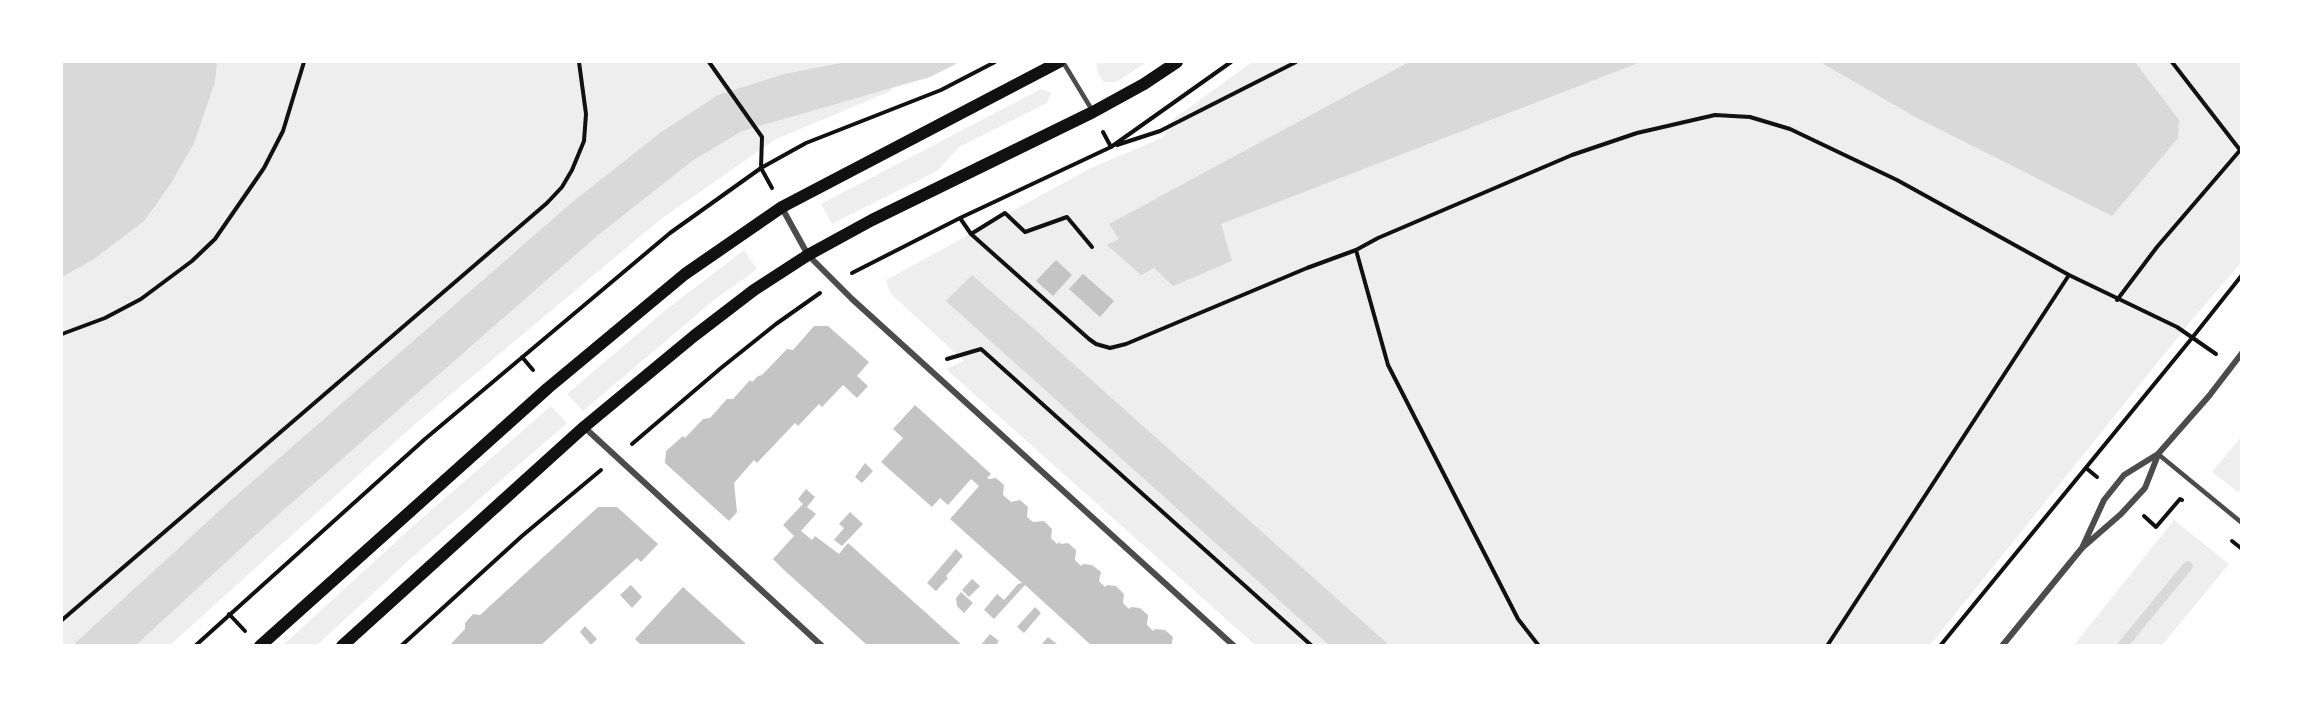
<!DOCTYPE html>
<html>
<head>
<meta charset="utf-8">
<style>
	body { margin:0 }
	#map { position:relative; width:2303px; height:707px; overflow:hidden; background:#fff; font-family:Literata,serif }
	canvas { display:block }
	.frame { position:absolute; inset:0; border:63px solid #fff; pointer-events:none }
</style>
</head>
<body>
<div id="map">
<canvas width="2303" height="707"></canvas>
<div class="frame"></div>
</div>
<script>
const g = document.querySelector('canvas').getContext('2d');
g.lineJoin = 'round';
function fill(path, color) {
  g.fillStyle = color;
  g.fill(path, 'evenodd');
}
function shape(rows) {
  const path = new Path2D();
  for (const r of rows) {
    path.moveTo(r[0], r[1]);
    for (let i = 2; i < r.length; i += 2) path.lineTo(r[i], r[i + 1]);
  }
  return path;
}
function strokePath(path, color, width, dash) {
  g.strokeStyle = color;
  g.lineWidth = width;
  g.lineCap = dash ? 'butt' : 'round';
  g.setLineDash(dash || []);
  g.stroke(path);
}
const green = shape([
	[62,62,903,62,891,91,776,139,661,219,414,425,169,646,62,645],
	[1096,62,1147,62,1116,82,1104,82,1098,74],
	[1252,62,2241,62,2241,263,2191,321,1930,645,1255,645,946,369,964,361,890,293,886,280,1091,168,1164,137,1171,121],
	[1041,89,1051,93,1047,103,959,147,937,171,832,224,821,204],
	[744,250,757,269,714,300,583,411,567,394,667,309],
	[551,406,567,423,408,561,317,645,283,645,412,527],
	[2241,437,2241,488,2238,492,2212,472],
	[2174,520,2229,564,2162,645,2074,645]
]);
const water = shape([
	[62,62,217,62,215,82,194,143,170,185,144,221,94,259,62,277],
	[845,62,960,62,930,77,742,131,692,161,597,236,262,529,136,645,72,646,229,502,570,204,660,133,718,95,784,74],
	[1409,62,1641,62,1221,224,1232,261,1173,286,1154,268,1141,275,1107,245,1119,239,1109,224],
	[1820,62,2135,62,2179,120,2178,138,2112,216,1919,119],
	[972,275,1033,328,1389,645,1329,645,946,301]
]);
const stream = shape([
	[2122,646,2188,566]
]);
const building = shape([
	[1056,260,1072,275,1053,296,1036,281],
	[1083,274,1114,301,1100,317,1069,289],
	[814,326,828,326,869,362,857,376,868,386,857,398,843,385,822,407,819,404,798,426,795,423,757,463,754,460,734,483,737,512,729,521,665,463,666,451,683,436,685,438,703,419,710,418,727,399,733,399,750,380,752,382,758,376,762,375,787,349,793,350],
	[915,405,991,474,987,478,989,479,996,478,1004,485,1003,495,1011,502,1020,500,1028,507,1027,517,1033,522,1044,521,1052,529,1051,538,1057,544,1059,542,1061,544,1068,543,1076,550,1075,560,1081,566,1083,564,1092,565,1101,572,1099,581,1105,587,1107,585,1116,586,1124,594,1123,603,1129,609,1131,607,1140,608,1148,615,1147,625,1153,631,1155,629,1165,630,1173,637,1171,646,1092,646,1025,585,994,619,984,610,997,594,1004,600,1018,584,1022,583,950,519,979,486,971,479,948,505,940,498,932,507,881,462,903,438,893,429],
	[865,463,873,471,862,483,855,477],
	[806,489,815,497,807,507,816,514,801,531,812,540,815,536,839,554,848,543,963,646,868,646,783,569,773,559,794,536,783,525,803,504,798,499],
	[598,507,617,507,658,544,641,562,637,558,540,646,449,646,465,629,465,623,473,614,480,615],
	[850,512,863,524,842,546,834,540,844,528,839,524],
	[956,549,963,556,946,576,948,578,936,591,927,583],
	[972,579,980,586,969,597,962,590],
	[631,585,642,597,632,608,620,595],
	[683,587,744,642,748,646,642,646,635,639],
	[961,592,973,603,964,613,957,606,956,598],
	[1035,607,1041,613,1024,633,1017,627],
	[585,626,597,639,591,645,580,632],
	[990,634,999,641,995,646,980,646],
	[1048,637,1057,644,1040,646]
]);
const path = shape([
	[709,62,762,137,761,168,772,188],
	[2172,62,2240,150],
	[1103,132,1111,147],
	[1117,145,1160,131,1296,62],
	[960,218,971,234,1089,339,1096,344,1110,348,1126,344,1307,268,1356,250,1388,365,1518,619,1539,646],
	[971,234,1005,213,1025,232,1067,217,1092,247],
	[1356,250,1378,238,1572,155,1637,133,1715,115,1750,117,1790,129,1897,180,2069,275,2177,327,2216,354],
	[852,273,960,218,1111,147,1231,62],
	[2117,300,2157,247,2242,148],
	[62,334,105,318,141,299,192,261,215,239,264,168,283,131,304,62],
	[522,357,533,370],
	[947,359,981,349,1312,646],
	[632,444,721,368,776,324,820,293],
	[2086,468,2097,477],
	[2144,516,2156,527,2180,499,2182,500],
	[2232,541,2242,549],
	[229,614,245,631],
	[62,620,547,203,562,187,572,170,584,141,586,114,579,62],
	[195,646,425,439,670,233,761,168,806,143,941,90,995,62],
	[401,646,522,536,601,470],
	[1827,646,2069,275],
	[1940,646,2192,338,2242,275]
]);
const service = shape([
	[1063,62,1092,110],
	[2158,454,2242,523]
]);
const minor = shape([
	[782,208,808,255,852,299,1234,646],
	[584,427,822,646],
	[2082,548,2104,500,2124,475,2158,454,2209,396,2242,353],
	[2002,646,2082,548,2121,514,2145,488,2158,455]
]);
const secondary = shape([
	[260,646,548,388,685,274,782,207,1059,62],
	[342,646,584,427,694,336,754,290,808,255,872,220,1093,112,1144,84,1177,62]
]);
fill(green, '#eee');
fill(water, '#d9d9d9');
strokePath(stream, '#d9d9d9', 10);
fill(building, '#c4c4c4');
strokePath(path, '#111', 4);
strokePath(service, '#4c4c4c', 4.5);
strokePath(minor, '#4c4c4c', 6);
strokePath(secondary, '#111', 12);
</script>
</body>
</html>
